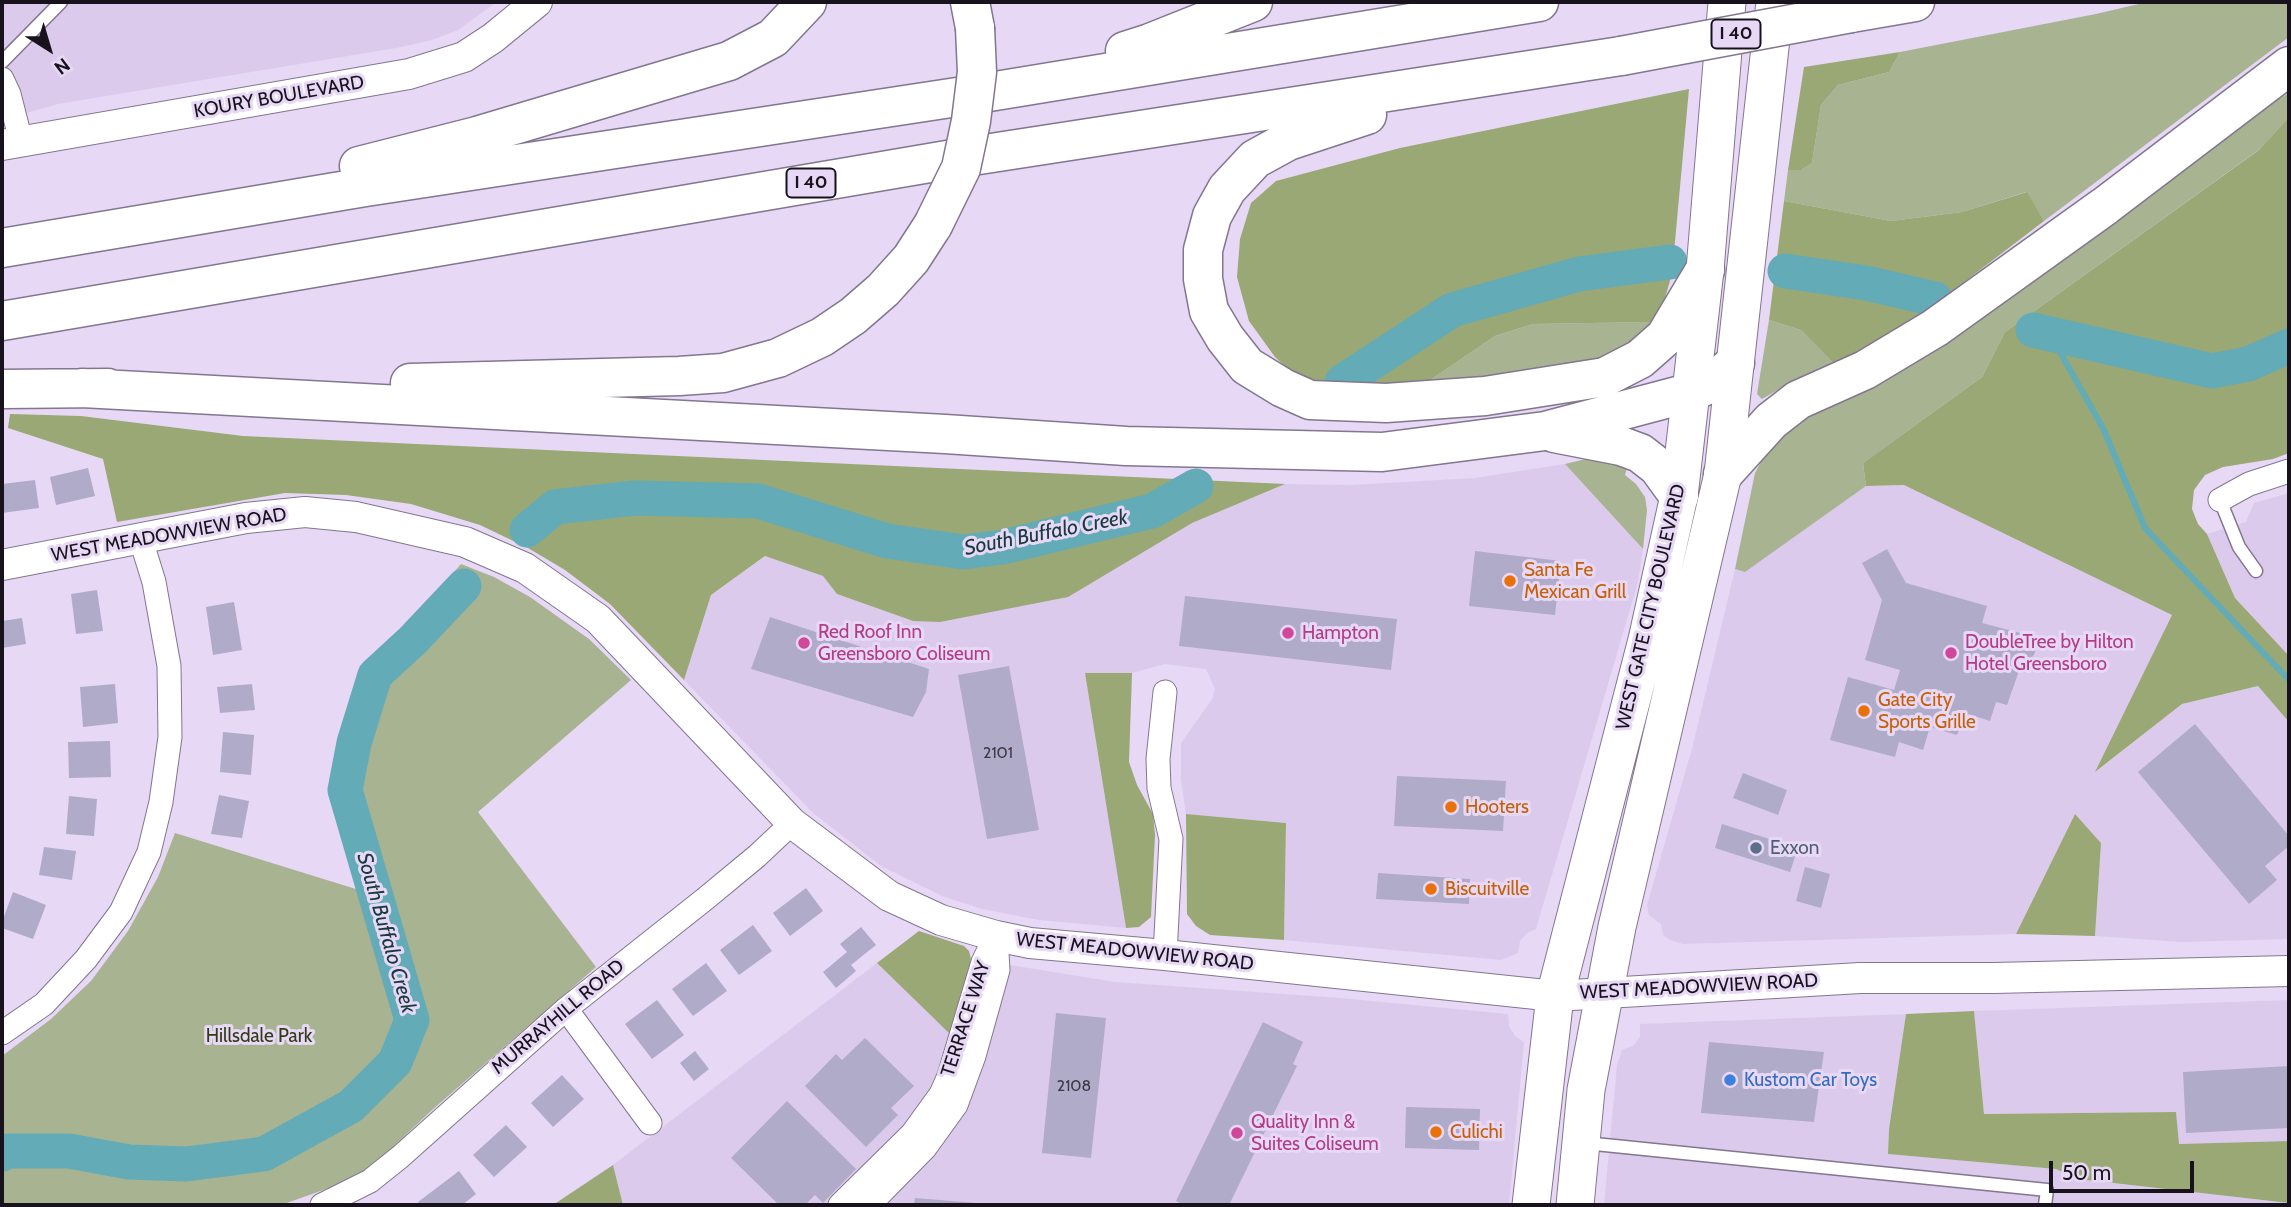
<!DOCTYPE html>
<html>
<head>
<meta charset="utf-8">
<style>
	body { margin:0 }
	#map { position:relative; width:2291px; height:1207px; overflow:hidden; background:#e7d8f5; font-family:Cabin,sans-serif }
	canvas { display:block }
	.frame { position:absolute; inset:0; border:4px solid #18121c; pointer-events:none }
	.north { position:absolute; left:14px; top:14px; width:70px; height:70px; -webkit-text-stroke:5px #e7d8f5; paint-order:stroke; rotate:143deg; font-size:19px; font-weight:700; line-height:28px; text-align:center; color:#18121c }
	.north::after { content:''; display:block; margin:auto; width:24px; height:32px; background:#18121c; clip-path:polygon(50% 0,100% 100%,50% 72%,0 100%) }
	.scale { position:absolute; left:2049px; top:1161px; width:145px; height:32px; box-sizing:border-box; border:4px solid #18121c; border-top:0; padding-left:9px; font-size:21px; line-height:24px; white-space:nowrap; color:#18121c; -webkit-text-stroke:5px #e7d8f5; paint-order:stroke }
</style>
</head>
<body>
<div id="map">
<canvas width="2291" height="1207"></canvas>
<div class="frame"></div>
<div class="north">N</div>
<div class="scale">50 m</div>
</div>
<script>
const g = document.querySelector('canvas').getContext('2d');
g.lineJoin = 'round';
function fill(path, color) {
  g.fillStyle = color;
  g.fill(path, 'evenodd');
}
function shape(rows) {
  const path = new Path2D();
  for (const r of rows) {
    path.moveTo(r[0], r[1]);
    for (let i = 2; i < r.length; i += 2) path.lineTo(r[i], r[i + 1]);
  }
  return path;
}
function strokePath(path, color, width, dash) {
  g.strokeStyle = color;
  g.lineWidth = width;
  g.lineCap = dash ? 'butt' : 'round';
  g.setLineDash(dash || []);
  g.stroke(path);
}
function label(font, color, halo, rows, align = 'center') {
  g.font = font + ' Cabin,sans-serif';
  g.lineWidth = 6;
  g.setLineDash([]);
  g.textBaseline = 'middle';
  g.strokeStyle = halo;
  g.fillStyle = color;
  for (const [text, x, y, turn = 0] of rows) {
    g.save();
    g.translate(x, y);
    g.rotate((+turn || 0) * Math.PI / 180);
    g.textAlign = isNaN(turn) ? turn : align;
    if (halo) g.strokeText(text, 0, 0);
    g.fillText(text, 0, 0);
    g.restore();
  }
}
const built = shape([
	[2,2,497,2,458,30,432,40,396,48,58,104,2,120],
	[1565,464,1643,549,1638,582,1536,929,1527,933,1520,941,1518,953,1501,960,1284,940,1286,823,1186,814,1181,780,1181,743,1213,698,1215,689,1206,669,1165,664,1132,673,1085,673,1126,928,1039,920,982,909,942,896,881,866,812,812,684,680,711,595,766,556,823,576,837,594,913,621,1192,523,1285,484,1351,485,1475,478],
	[1904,485,2172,615,2097,771,2182,704,2258,686,2289,722,2289,939,2182,942,2095,936,2101,843,2075,814,2016,934,1683,944,1670,940,1663,935,1661,924,1649,915,1647,905,1693,745,1735,569,1745,572,1866,486],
	[2289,493,2289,656,2235,598,2207,534,2246,522,2254,503],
	[877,963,952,1036,934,1087,924,1105,831,1205,623,1205,613,1165],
	[1010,965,1115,982,1340,998,1508,1014,1509,1026,1515,1036,1524,1042,1509,1205,880,1205,970,1095,988,1049],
	[2289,1000,2289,1141,2178,1144,2176,1112,1984,1114,1974,1011],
	[1906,1014,1889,1129,1888,1154,2056,1169,2078,1179,2289,1203,2289,1205,1604,1205,1617,1065,1622,1050,1634,1045,1640,1037,1640,1024]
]);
const green = shape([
	[2147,2,2289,2,2289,37,2044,221,2026,192,1962,212,1891,221,1784,201,1788,170,1801,170,1812,163,1821,105,1838,85,1889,72,1900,52,2096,14],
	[2289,93,2289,117,2260,149,2005,332,1982,377,1863,463,1866,486,1745,572,1735,569,1755,473,1767,450,1767,441,1826,404,1856,395,1911,365,2244,119],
	[1769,320,1801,330,1834,364,1786,385,1762,399,1757,394],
	[1651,322,1635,341,1607,357,1417,389,1495,336,1533,324],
	[1586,459,1608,460,1627,468,1625,475,1636,484,1645,497,1647,510,1643,549,1565,464],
	[461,564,494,577,530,597,589,639,631,680,478,812,596,967,432,1110,376,1163,343,1183,281,1205,2,1205,2,1056,51,1019,91,981,128,931,158,877,175,833,359,890,335,795,346,723,369,669]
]);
const forest = shape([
	[1900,52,1889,72,1838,85,1821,105,1812,163,1801,170,1788,170,1804,67],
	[1689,89,1672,274,1665,298,1651,322,1533,324,1495,336,1417,389,1309,388,1275,357,1249,321,1237,277,1240,239,1251,203,1276,181,1400,148],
	[2289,117,2289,453,2273,459,2223,467,2205,475,2194,490,2192,509,2198,524,2207,534,2235,598,2289,656,2289,722,2258,686,2182,704,2095,772,2172,615,1904,485,1866,486,1863,463,1982,377,2005,332,2259,150],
	[2027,192,2044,221,1904,328,1834,364,1801,330,1769,320,1784,201,1891,221,1962,212],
	[10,414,81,416,243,436,1285,484,1192,523,1068,597,940,622,913,621,837,594,823,576,765,556,711,595,684,680,610,604,565,570,528,548,480,525,411,504,346,495,285,493,117,522,103,459,8,428],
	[1085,673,1132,673,1129,762,1137,785,1153,814,1155,835,1151,917,1139,927,1126,928],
	[1186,814,1286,823,1284,940,1210,935,1196,926,1187,914],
	[2075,814,2101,843,2095,936,2016,934],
	[919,931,964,946,969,951,971,959,952,1036,877,963],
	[1974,1011,1984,1114,2176,1112,2179,1144,2289,1141,2289,1203,2078,1179,2056,1169,1888,1154,1889,1129,1906,1014],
	[613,1165,623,1205,553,1205]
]);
const stream = shape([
	[2049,333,2103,428,2145,528,2289,680]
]);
const river = shape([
	[1785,271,1866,283,1935,299],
	[2033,330,2212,371,2248,364,2289,346],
	[1342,382,1452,310,1579,274,1670,262],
	[527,530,555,507,634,498,758,501,887,541,963,552,1003,547,1152,511,1196,486],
	[2,1154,8,1151,69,1151,129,1162,186,1164,264,1154,351,1106,395,1062,412,1020,345,790,354,743,375,675,413,640,464,586]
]);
const building = shape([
	[88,468,95,496,56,505,50,477],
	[35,480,39,508,2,513,2,484],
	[1887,549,1906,583,1987,606,1982,623,2028,635,2026,640,2038,646,2025,673,2019,671,2007,705,1996,702,1990,721,1965,713,1957,735,1930,727,1923,750,1899,742,1895,757,1830,740,1848,677,1894,690,1900,670,1865,660,1882,600,1862,563],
	[1475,551,1561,561,1555,615,1469,606],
	[97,590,103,631,76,634,71,594],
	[1185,596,1397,619,1391,670,1179,646],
	[234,602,242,650,213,655,206,607],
	[770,617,929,669,926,692,913,717,751,669],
	[22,618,26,644,2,648,2,621],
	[1009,666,1039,830,987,839,958,675],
	[115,684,118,723,83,727,80,687],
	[252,684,255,710,220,713,217,687],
	[2195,724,2289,836,2289,846,2265,866,2277,880,2249,904,2138,772],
	[223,732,254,735,251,775,220,772],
	[110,741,111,777,69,778,68,742],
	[1743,773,1787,790,1778,815,1733,798],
	[1397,776,1506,781,1503,831,1394,826],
	[219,795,249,801,242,838,211,834],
	[69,796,97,799,94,836,66,834],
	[1722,824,1798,848,1790,872,1715,848],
	[44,847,76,851,72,880,39,875],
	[1805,867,1830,874,1821,908,1796,901],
	[1378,873,1470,879,1469,904,1376,899],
	[806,888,823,911,790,936,773,913],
	[13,892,46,905,33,939,2,928,2,922],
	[753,925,772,951,739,975,720,950],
	[861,927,876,945,851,965,856,971,836,988,823,972,847,952,840,944],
	[706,963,727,991,693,1016,672,989],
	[657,1000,684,1035,652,1059,625,1024],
	[1056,1013,1106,1018,1091,1158,1042,1153],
	[1263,1022,1303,1042,1293,1064,1297,1066,1229,1205,1184,1205,1176,1201],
	[865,1038,914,1086,891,1108,898,1115,866,1147,805,1086,836,1054,842,1060],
	[1709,1042,1824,1052,1814,1122,1701,1113],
	[695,1051,709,1069,694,1081,680,1063],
	[2289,1066,2289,1128,2186,1133,2183,1072],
	[562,1075,584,1099,553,1127,531,1103],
	[787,1101,856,1169,823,1203,815,1195,805,1205,779,1205,731,1158],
	[1406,1107,1480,1109,1479,1150,1405,1148],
	[506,1125,527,1147,494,1177,473,1155],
	[459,1171,476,1194,462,1205,420,1205,418,1202],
	[915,1198,976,1203,976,1205,914,1205]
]);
const service = shape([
	[2,62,61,2],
	[2220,500,2239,547,2256,571],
	[1585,1143,2047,1190,2045,1205]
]);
const minor = shape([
	[2,79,9,94,21,141],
	[2220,500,2249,484,2289,471],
	[1165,955,1171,839,1159,788,1158,759,1165,692],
	[566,1009,650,1123],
	[2,1033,44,1004,86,959,121,912,149,852,161,802,170,737,169,666,154,582,141,540],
	[322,1205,370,1181,400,1157,566,1009,705,899,757,856,792,823],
	[840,1205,912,1134,941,1094,949,1076,983,962,996,936],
	[869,1205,925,1148,956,1105,974,1056,998,970,996,936]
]);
const tertiary = shape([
	[2,145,409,74,464,57,493,38,537,2],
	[2,565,246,518,305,512,356,517,465,542,525,568,598,619,792,823,889,896,941,920,996,936,1030,943,1165,955,1555,996,1860,978,1994,978,2289,971]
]);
const primary = shape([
	[1531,1205,1555,996,1647,640,1679,496,1705,270,1727,2],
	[1575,1205,1586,1090,1617,927,1723,474,1775,2]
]);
const motorway = shape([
	[970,2,975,28],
	[1851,13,1915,2],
	[1125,51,1150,43,1253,2],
	[1367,115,1288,141,1255,159,1227,189,1212,216,1203,250,1203,279,1209,311,1225,338,1247,366,1283,388,1310,400,1386,403,1485,396,1605,377,1640,359,1665,337,1705,270],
	[359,166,477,136,729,61,773,38,807,2],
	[2,248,365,187,977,94,1539,2],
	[2,321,959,158,1621,56],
	[410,383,679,376,723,373,778,358,822,337,853,316,883,290,911,259,933,225],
	[82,388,945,434,1126,446,1382,452,1545,431,1692,392,1715,381,1735,363],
	[2,389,108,388],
	[1554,433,1621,446,1640,453,1658,467,1679,496],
	[1723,474,1771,421,1798,400,1865,370,1935,328,2105,206,2289,66]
]);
const motorwayBridge = shape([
	[1621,56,1851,13],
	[933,225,961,168,971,121,977,72,975,28]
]);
const markers = [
	[1510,581,7,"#e8710a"],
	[1288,633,7,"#d1479c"],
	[804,643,7,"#d1479c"],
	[1951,653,7,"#d1479c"],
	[1864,711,7,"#e8710a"],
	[1451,807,7,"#e8710a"],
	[1756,848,7,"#5c6f8a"],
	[1431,889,7,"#e8710a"],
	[1730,1080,7,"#3f7fe0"],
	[1436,1132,7,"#e8710a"],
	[1237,1133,7,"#d1479c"]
];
const numberNames = [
	["2101",998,753],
	["2108",1074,1086]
];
const shields = [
	[1736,34,49],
	[811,183,49]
];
const shieldNames = [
	["I 40",1736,34],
	["I 40",811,183]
];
const streetNames = [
	["KOURY BOULEVARD",279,97,-10],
	["WEST MEADOWVIEW ROAD",169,535,-10],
	["WEST GATE CITY BOULEVARD",1651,607,-77],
	["WEST MEADOWVIEW ROAD",1135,952,6],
	["WEST MEADOWVIEW ROAD",1699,987,-3],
	["MURRAYHILL ROAD",558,1017,-40],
	["TERRACE WAY",966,1019,-72]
];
const foodNames = [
	["Santa Fe",1524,570],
	["Mexican Grill",1524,592],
	["Gate City",1878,700],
	["Sports Grille",1878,722],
	["Hooters",1465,807],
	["Biscuitville",1445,889],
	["Culichi",1450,1132]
];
const hotelNames = [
	["Red Roof Inn",818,632],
	["Greensboro Coliseum",818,654],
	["Hampton",1302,633],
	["DoubleTree by Hilton",1965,642],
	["Hotel Greensboro",1965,664],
	["Quality Inn &",1251,1122],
	["Suites Coliseum",1251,1144]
];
const serviceNames = [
	["Exxon",1770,848]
];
const parkNames = [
	["Hillsdale Park",259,1036]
];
const shopNames = [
	["Kustom Car Toys",1744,1080]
];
const waterNames = [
	["South Buffalo Creek",1046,533,-11],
	["South Buffalo Creek",386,933,74]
];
fill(built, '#dccaed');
fill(green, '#a8b391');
fill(forest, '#99a874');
strokePath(stream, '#63abb6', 6);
strokePath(river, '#63abb6', 35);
fill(building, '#b0abc8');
strokePath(service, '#83768f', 15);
strokePath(minor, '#83768f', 25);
strokePath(tertiary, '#83768f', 32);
strokePath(primary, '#83768f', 39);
strokePath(motorway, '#83768f', 41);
strokePath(service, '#fff', 12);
strokePath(minor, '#fff', 23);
strokePath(tertiary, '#fff', 30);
strokePath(primary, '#fff', 37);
strokePath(motorway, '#fff', 38);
strokePath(motorwayBridge, '#83768f', 41, []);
strokePath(motorwayBridge, '#fff', 38);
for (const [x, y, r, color] of markers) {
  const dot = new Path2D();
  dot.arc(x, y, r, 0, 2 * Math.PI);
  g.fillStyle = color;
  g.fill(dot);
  strokePath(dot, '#e7d8f5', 2.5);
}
label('16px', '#3e3847', null, numberNames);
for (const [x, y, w] of shields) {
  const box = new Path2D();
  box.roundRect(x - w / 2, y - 14.5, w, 29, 5);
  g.fillStyle = '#e7d8f5';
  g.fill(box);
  strokePath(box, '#18121c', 2);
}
label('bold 18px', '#18121c', null, shieldNames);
label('19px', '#18121c', '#e7d8f5', streetNames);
label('19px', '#c56008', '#e7d8f5', foodNames, 'left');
label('19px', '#b23c85', '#e7d8f5', hotelNames, 'left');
label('19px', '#4e5e75', '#e7d8f5', serviceNames, 'left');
label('19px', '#313b12', '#e7d8f5', parkNames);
label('19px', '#366cbe', '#e7d8f5', shopNames, 'left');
label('italic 21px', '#163a3f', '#e7d8f5', waterNames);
</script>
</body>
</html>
